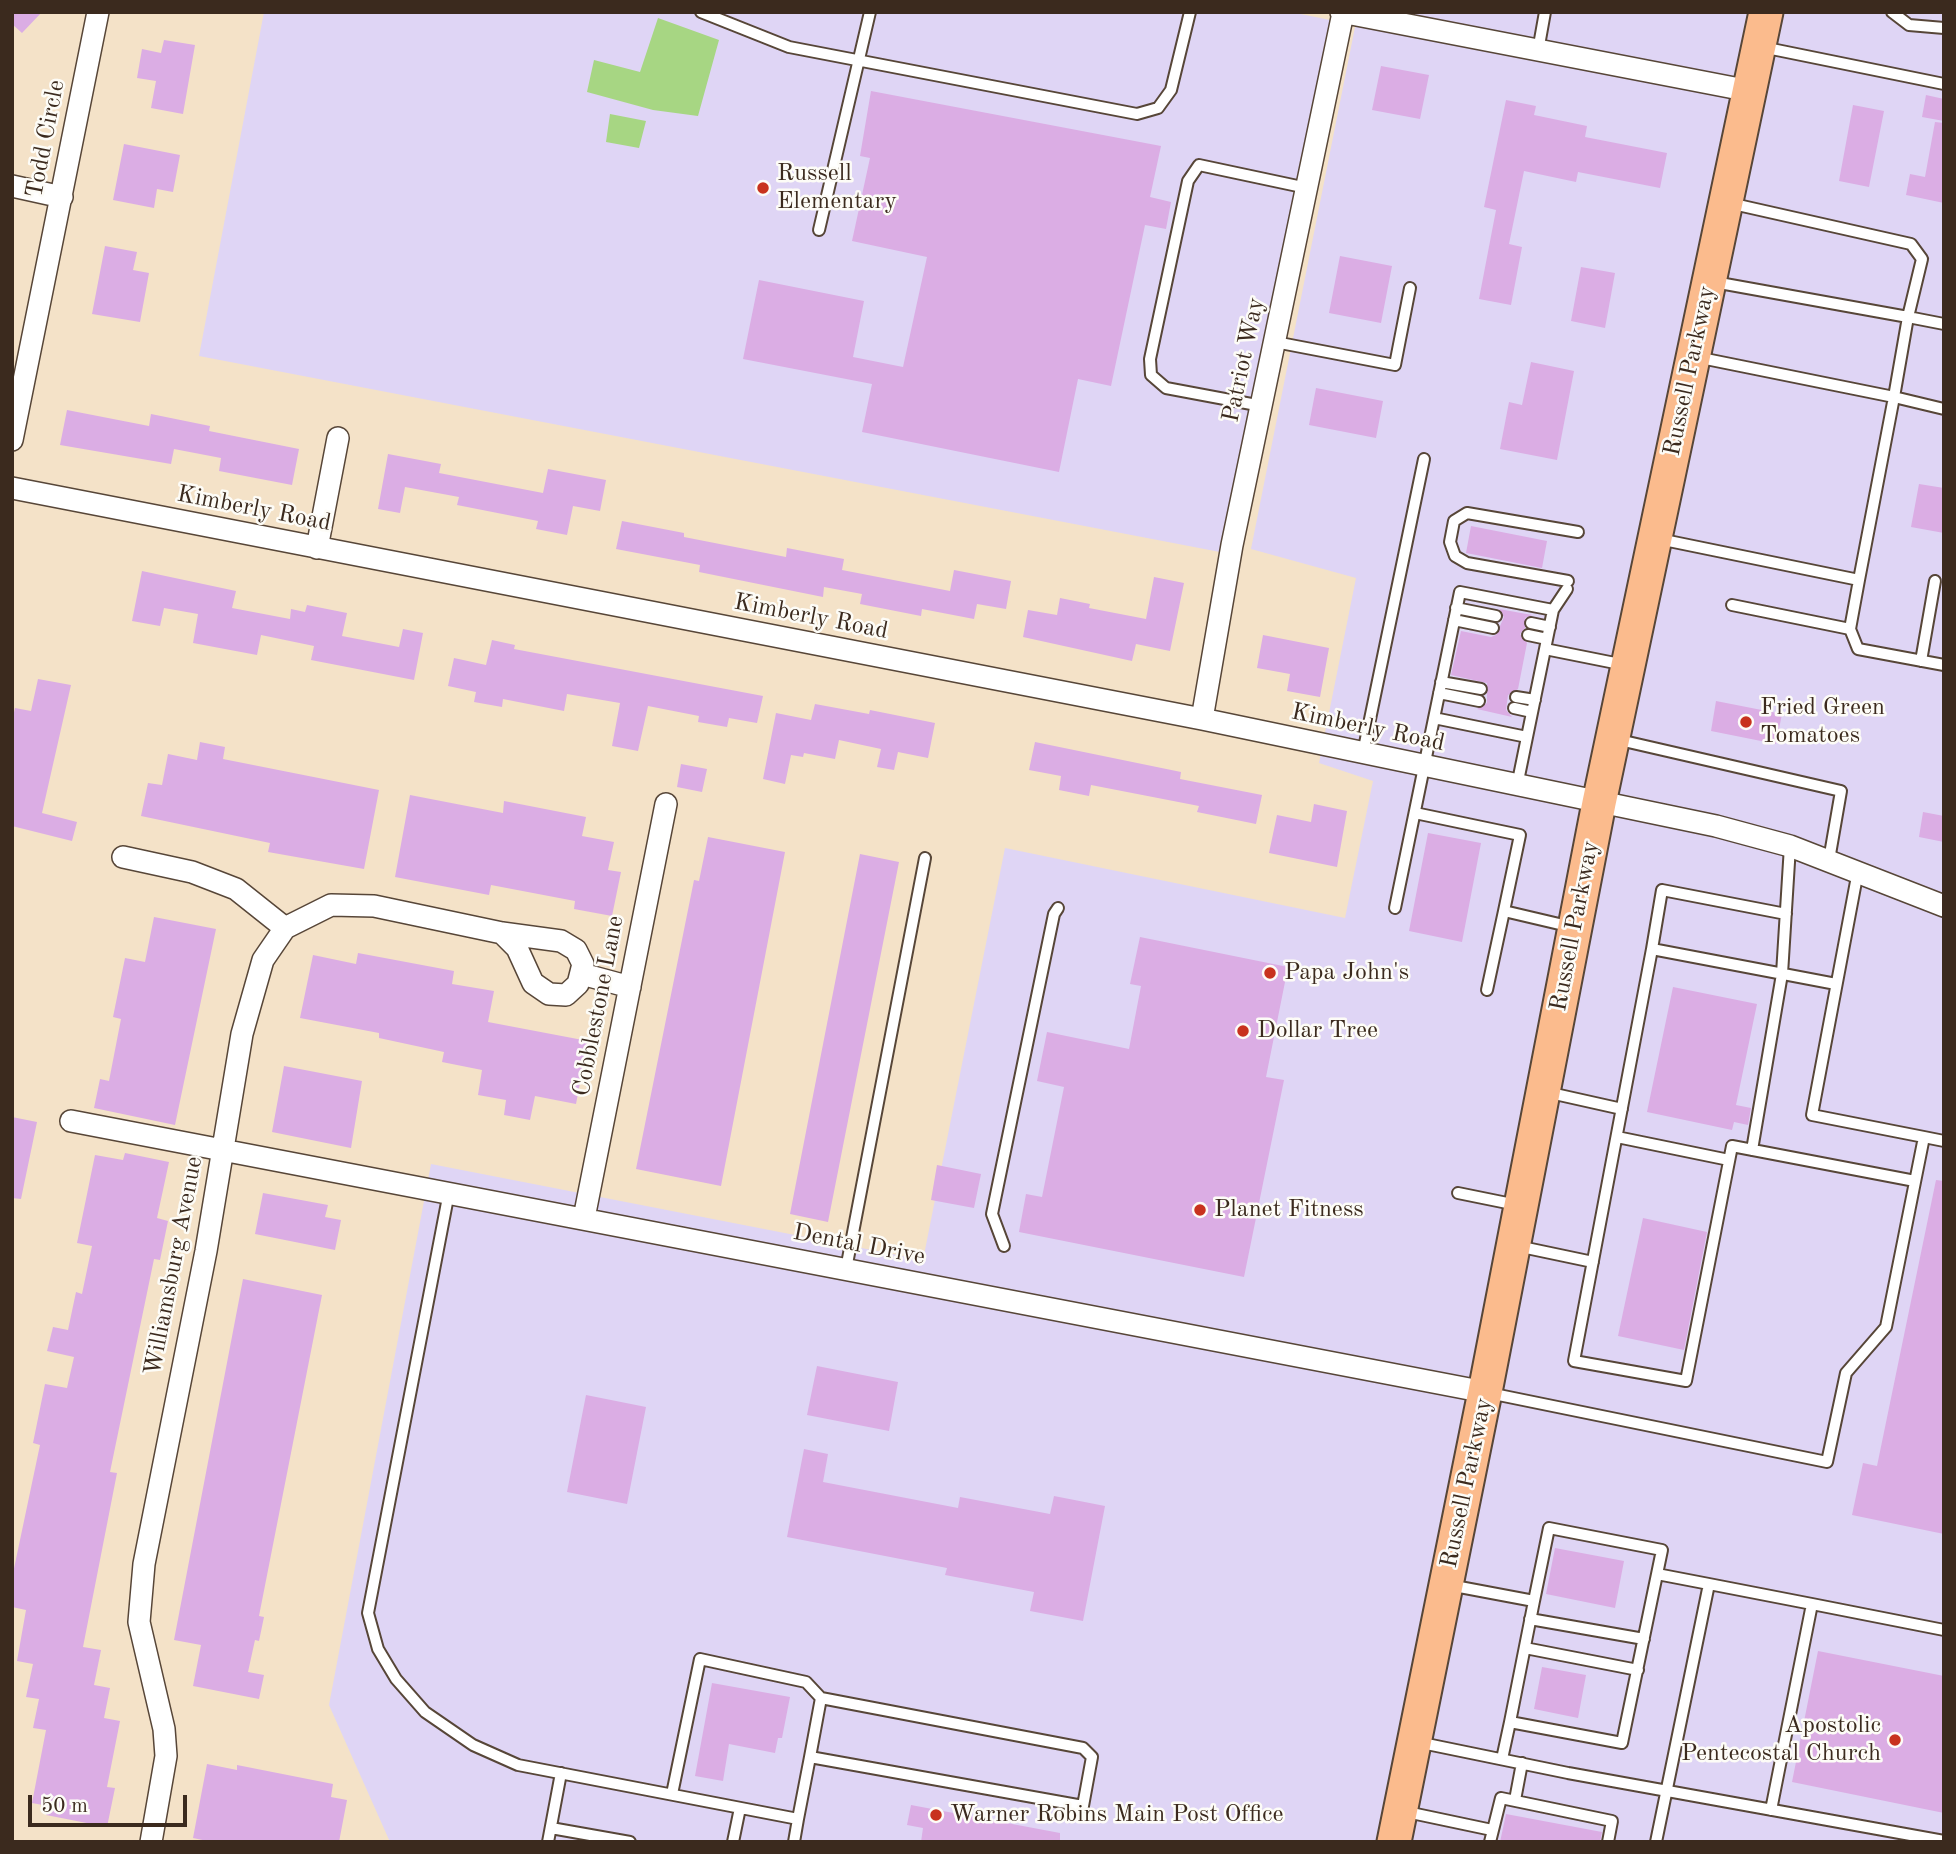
<!DOCTYPE html>
<html>
<head>
<meta charset="utf-8">
<style>
	body { margin:0 }
	#map { position:relative; width:1956px; height:1854px; overflow:hidden; background:#f4e2c8; font-family:"Old Standard TT",serif }
	canvas { display:block }
	.frame { position:absolute; inset:0; border:14px solid #3b2a1e; pointer-events:none }
	.scale { position:absolute; left:28px; top:1795px; width:159px; height:32px; box-sizing:border-box; border:4px solid #3b2a1e; border-top:0; padding-left:9px; font-size:21px; line-height:24px; white-space:nowrap; color:#3b2a1e; -webkit-text-stroke:5px #fdfcf7; paint-order:stroke }
</style>
</head>
<body>
<div id="map">
<canvas width="1956" height="1854"></canvas>
<div class="frame"></div>
<div class="scale">50 m</div>
</div>
<script>
const g = document.querySelector('canvas').getContext('2d');
g.lineJoin = 'round';
function fill(path, color) {
  g.fillStyle = color;
  g.fill(path, 'evenodd');
}
function shape(rows) {
  const path = new Path2D();
  for (const r of rows) {
    path.moveTo(r[0], r[1]);
    for (let i = 2; i < r.length; i += 2) path.lineTo(r[i], r[i + 1]);
  }
  return path;
}
function strokePath(path, color, width, dash) {
  g.strokeStyle = color;
  g.lineWidth = width;
  g.lineCap = dash ? 'butt' : 'round';
  g.setLineDash(dash || []);
  g.stroke(path);
}
function label(font, color, halo, rows, align = 'center') {
  g.font = font + ' "Old Standard TT",serif';
  g.lineWidth = 5;
  g.setLineDash([]);
  g.textBaseline = 'middle';
  g.strokeStyle = halo;
  g.fillStyle = color;
  for (const [text, x, y, turn = 0] of rows) {
    g.save();
    g.translate(x, y);
    g.rotate((+turn || 0) * Math.PI / 180);
    g.textAlign = isNaN(turn) ? turn : align;
    if (halo) g.strokeText(text, 0, 0);
    g.fillText(text, 0, 0);
    g.restore();
  }
}
const built = shape([
	[264,12,1291,12,1330,20,1220,552,199,356],
	[1358,12,1944,12,1944,1842,390,1842,329,1705,431,1164,923,1260,1005,848,1345,918,1373,781,1319,763,1356,578,1251,549]
]);
const green = shape([
	[658,18,719,40,698,116,653,110,587,92,594,60,640,72],
	[610,114,646,121,639,148,606,142]
]);
const building = shape([
	[12,12,42,12,22,33,12,24],
	[164,40,195,45,183,114,151,108,156,81,137,78,142,49,161,53],
	[1381,66,1429,75,1420,119,1372,110],
	[871,91,1161,146,1150,197,1171,202,1166,229,1145,225,1111,386,1078,379,1059,472,862,432,872,384,743,359,759,280,864,301,853,357,903,367,927,257,852,241,870,158,860,156],
	[1926,95,1944,99,1944,121,1922,117],
	[1506,100,1536,106,1534,115,1587,126,1585,137,1667,153,1660,188,1578,172,1576,182,1524,171,1509,244,1522,247,1511,305,1479,299,1496,210,1484,207],
	[1853,105,1884,111,1869,187,1839,181],
	[1935,122,1944,123,1944,203,1906,195,1910,174,1925,177],
	[124,144,180,155,173,192,157,189,154,208,113,200],
	[105,246,137,252,133,270,149,273,140,322,92,314],
	[1340,256,1392,266,1381,323,1329,313],
	[1581,267,1615,273,1605,328,1571,321],
	[1531,362,1574,371,1557,460,1500,449,1509,402,1522,405],
	[1316,388,1383,401,1376,438,1309,425],
	[67,410,149,426,151,414,210,426,209,431,299,449,292,485,219,471,221,458,174,449,171,464,60,445],
	[388,454,441,464,439,473,543,493,548,469,606,480,600,511,573,506,567,535,536,529,538,521,457,505,459,497,405,487,400,513,378,509],
	[1919,484,1944,488,1944,533,1911,527],
	[622,521,684,533,684,537,786,557,787,548,844,559,842,570,950,591,954,570,1011,581,1006,609,977,604,974,619,922,609,921,616,860,604,862,594,824,587,823,597,699,572,700,565,616,549],
	[1471,526,1547,541,1542,568,1466,553],
	[142,571,236,591,232,608,290,619,291,609,305,612,307,605,347,613,342,636,399,647,403,629,423,633,414,680,311,660,314,646,261,635,257,655,193,643,198,614,164,608,160,626,132,621],
	[1154,577,1184,583,1170,651,1136,644,1132,661,1023,637,1028,610,1057,615,1060,598,1090,604,1089,608,1146,619],
	[1499,609,1532,615,1525,618,1525,628,1520,634,1527,643,1518,689,1508,695,1506,710,1512,717,1477,709,1487,703,1487,683,1451,675,1461,631,1491,637,1496,635,1504,617],
	[1263,635,1329,648,1320,697,1287,691,1290,674,1257,668],
	[492,640,515,645,514,649,763,696,757,723,729,718,727,727,698,722,699,716,648,706,638,751,612,746,620,703,567,694,564,711,503,699,502,707,474,702,476,692,448,686,454,658,486,665],
	[38,679,71,685,42,813,77,822,72,841,12,826,12,721,15,708,31,711],
	[1716,701,1782,714,1776,744,1711,731],
	[815,704,869,714,870,710,935,723,928,758,898,752,894,770,877,767,881,749,839,740,835,759,804,753,803,757,791,755,785,784,763,779,776,713,811,720],
	[200,742,225,747,223,759,379,790,364,869,268,852,270,843,141,816,148,783,162,785,168,754,197,760],
	[1035,742,1181,772,1180,779,1262,795,1256,824,1197,812,1199,806,1091,785,1089,796,1059,790,1061,776,1029,770],
	[681,764,707,769,702,792,677,787],
	[410,795,503,813,504,801,586,817,582,836,614,842,608,870,621,872,612,916,574,909,575,901,491,885,489,895,395,877],
	[1314,804,1347,811,1337,867,1269,853,1277,815,1311,822],
	[1923,812,1944,816,1944,842,1919,837],
	[1428,833,1481,843,1462,942,1409,931],
	[708,837,785,852,721,1186,636,1169,694,880,699,881],
	[860,854,899,862,828,1222,790,1214],
	[154,917,216,929,175,1125,94,1108,100,1079,109,1081,121,1019,113,1017,125,958,145,962],
	[1140,937,1288,967,1266,1077,1284,1080,1244,1277,1019,1232,1026,1194,1042,1197,1064,1087,1037,1081,1047,1032,1129,1049,1141,986,1130,984],
	[358,953,454,971,452,984,494,991,488,1022,588,1041,576,1104,535,1096,530,1120,504,1115,506,1100,478,1095,482,1070,442,1062,444,1052,379,1038,379,1033,300,1018,313,955,356,964],
	[1673,987,1757,1004,1736,1105,1751,1108,1748,1125,1734,1122,1732,1130,1647,1112],
	[284,1066,362,1081,351,1148,272,1132],
	[12,1117,37,1122,21,1199,12,1198],
	[125,1153,169,1162,157,1218,168,1221,160,1260,154,1259,110,1472,117,1473,83,1647,101,1650,94,1685,110,1688,104,1718,120,1721,107,1787,115,1788,107,1827,46,1815,48,1806,32,1803,46,1730,33,1728,39,1699,26,1697,33,1664,17,1661,26,1610,12,1607,12,1578,40,1445,33,1443,45,1384,67,1388,74,1357,47,1351,53,1327,68,1330,76,1292,82,1294,92,1246,77,1243,95,1155,123,1160],
	[937,1165,981,1174,974,1208,931,1200],
	[1936,1180,1944,1181,1944,1534,1852,1515,1863,1463,1877,1466],
	[263,1193,328,1205,325,1217,341,1220,335,1250,255,1234],
	[1643,1218,1707,1232,1684,1350,1618,1336],
	[243,1279,322,1295,259,1616,264,1617,259,1641,255,1640,248,1672,264,1675,259,1699,193,1686,201,1645,174,1640],
	[817,1366,898,1382,889,1431,807,1415],
	[586,1395,646,1407,627,1504,567,1492],
	[804,1449,828,1454,823,1482,958,1508,960,1497,1050,1514,1054,1496,1105,1506,1083,1621,1030,1611,1034,1592,945,1575,947,1568,787,1537],
	[1555,1548,1624,1561,1615,1608,1546,1594],
	[1818,1651,1944,1676,1944,1813,1792,1782],
	[1542,1667,1586,1675,1578,1718,1534,1709],
	[712,1683,790,1697,782,1738,778,1738,775,1753,729,1744,723,1781,695,1776],
	[207,1764,237,1770,237,1765,333,1784,331,1797,347,1800,339,1842,212,1842,193,1838],
	[911,1805,1060,1833,1060,1842,921,1842,923,1828,907,1825],
	[1506,1814,1602,1832,1600,1842,1500,1842]
]);
const service = shape([
	[701,12,789,47,1137,114,1158,108,1171,90,1190,12],
	[1892,12,1909,25,1944,28],
	[1762,47,1944,84],
	[1538,51,1545,12],
	[1729,203,1911,244,1922,259,1908,317,1944,324],
	[819,230,870,12],
	[1714,282,1908,317,1894,397,1944,409],
	[1275,342,1395,365,1410,288],
	[1262,406,1166,388,1151,375,1150,359,1188,181,1199,165,1307,188],
	[1659,539,1859,580,1894,397,1696,357],
	[1568,581,1467,563,1455,556,1450,542,1454,521,1467,513,1578,532],
	[1732,605,1850,629,1859,580],
	[1456,608,1496,616],
	[1553,610,1567,589],
	[1454,620,1493,628],
	[1531,623,1550,627],
	[1850,629,1858,649,1944,665],
	[1528,635,1547,639],
	[1545,649,1625,665],
	[1921,661,1935,581],
	[1441,682,1481,689],
	[1439,693,1479,701],
	[1516,697,1535,700],
	[1514,708,1532,712],
	[1434,718,1527,737],
	[1615,739,1841,791,1829,860],
	[1363,753,1424,459],
	[1415,813,1520,835,1504,911],
	[1395,908,1460,592,1553,610,1517,786],
	[1652,949,1662,890,1786,914],
	[1836,984,1652,949,1574,1361,1686,1381,1732,1146,1915,1181],
	[1487,990,1504,911,1572,927],
	[1546,1092,1622,1109],
	[1617,1137,1729,1160],
	[1924,1137,1944,1141],
	[1752,1150,1782,974,1790,846],
	[449,1192,368,1613,378,1649,396,1679,425,1712,473,1745,518,1765,798,1819,810,1757,1083,1806,1092,1757,1083,1748,821,1698,810,1757],
	[1458,1193,1517,1205],
	[1004,1246,992,1214,1054,914,1058,908],
	[1517,1246,1593,1262],
	[846,1269,925,858],
	[1489,1393,1827,1462,1846,1373,1886,1327,1924,1137,1812,1115,1858,871],
	[1657,1574,1709,1584],
	[1449,1585,1534,1601,1510,1722,1622,1743,1662,1550,1549,1528,1534,1601],
	[1530,1619,1644,1639],
	[1525,1648,1638,1670],
	[1417,1742,1568,1773,1944,1841],
	[1502,1759,1510,1722],
	[672,1794,700,1659,806,1682,821,1698],
	[1515,1800,1522,1763],
	[1771,1810,1812,1604,1944,1630],
	[1402,1811,1492,1830],
	[551,1828,630,1842],
	[548,1842,561,1773],
	[733,1842,740,1808],
	[794,1842,798,1819],
	[1490,1842,1501,1798,1612,1821,1608,1842],
	[1656,1842,1709,1584,1812,1604]
]);
const minor = shape([
	[1341,12,1750,91],
	[12,186,62,197],
	[12,440,98,12],
	[12,488,1202,719,1716,826,1790,846,1944,906],
	[317,548,338,438],
	[1202,719,1232,545,1343,13],
	[123,857,192,872,236,889,285,928],
	[582,974,630,987],
	[71,1121,1485,1392],
	[584,1218,666,804],
	[151,1842,166,1756,164,1729,139,1622,144,1564,206,1251,242,1034,263,960,285,928,331,905,374,906,502,933,561,941,576,950,583,964,578,984,566,995,549,994,533,983,517,948,502,933]
]);
const primary = shape([
	[1394,1842,1485,1392,1599,803,1766,12]
]);
const markers = [
	[763,188,7,"#c8321e"],
	[1746,722,7,"#c8321e"],
	[1270,973,7,"#c8321e"],
	[1243,1031,7,"#c8321e"],
	[1200,1210,7,"#c8321e"],
	[1895,1740,7,"#c8321e"],
	[936,1815,7,"#c8321e"]
];
const streetNames = [
	["Todd Circle",46,139,-79],
	["Patriot Way",1244,360,-78],
	["Russell Parkway",1690,371,-78],
	["Kimberly Road",254,509,11],
	["Kimberly Road",811,617,11],
	["Kimberly Road",1368,728,12],
	["Russell Parkway",1575,926,-79],
	["Cobblestone Lane",599,1006,-79],
	["Dental Drive",859,1245,11],
	["Williamsburg Avenue",174,1266,-79],
	["Russell Parkway",1467,1483,-78]
];
const poiNames = [
	["Russell",777,174],
	["Elementary",777,202],
	["Fried Green",1760,708],
	["Tomatoes",1760,736],
	["Papa John's",1284,973],
	["Dollar Tree",1257,1031],
	["Planet Fitness",1214,1210],
	["Apostolic",1881,1726,"right"],
	["Pentecostal Church",1881,1754,"right"],
	["Warner Robins Main Post Office",950,1815]
];
fill(built, '#dfd5f5');
fill(green, '#a7d683');
fill(building, '#dbade4');
strokePath(service, '#574638', 14);
strokePath(minor, '#574638', 24);
strokePath(primary, '#574638', 37);
strokePath(service, '#fff', 10);
strokePath(minor, '#fff', 21);
strokePath(primary, '#fbbb8d', 33);
for (const [x, y, r, color] of markers) {
  const dot = new Path2D();
  dot.arc(x, y, r, 0, 2 * Math.PI);
  g.fillStyle = color;
  g.fill(dot);
  strokePath(dot, '#fdfcf7', 2.5);
}
label('24px', '#3b2a1e', '#fdfcf7', streetNames);
label('24px', '#3b2a1e', '#fdfcf7', poiNames, 'left');
</script>
</body>
</html>
